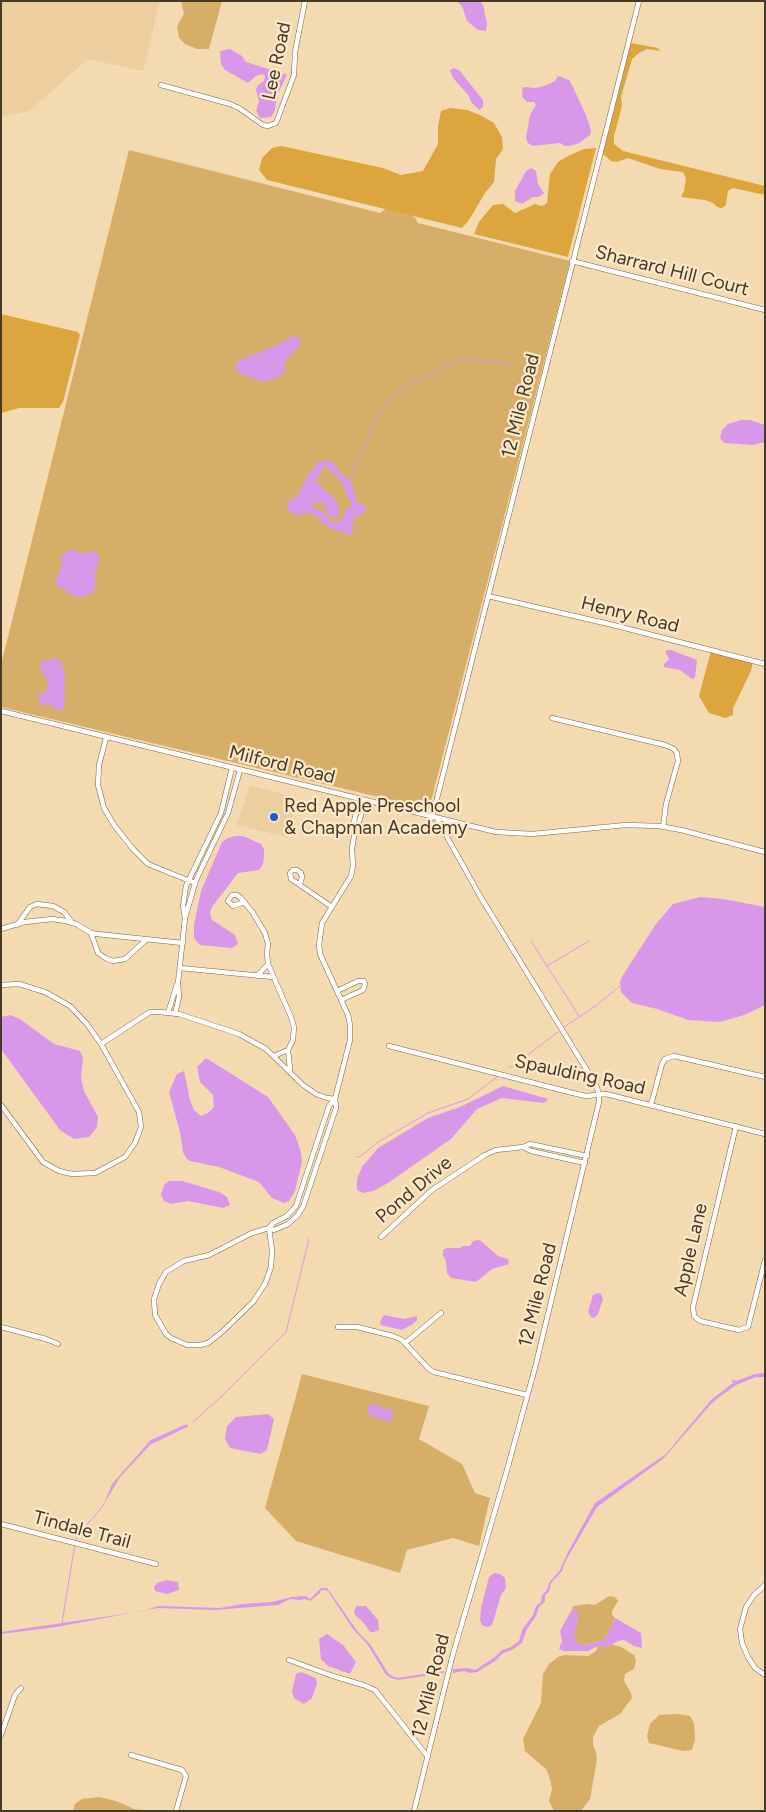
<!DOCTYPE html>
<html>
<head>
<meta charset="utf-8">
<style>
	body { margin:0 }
	#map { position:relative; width:766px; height:1812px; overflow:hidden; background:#f3dab1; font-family:Figtree,sans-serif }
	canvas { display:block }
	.frame { position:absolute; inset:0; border:2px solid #453a2a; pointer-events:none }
</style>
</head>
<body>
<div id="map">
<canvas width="766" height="1812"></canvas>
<div class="frame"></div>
</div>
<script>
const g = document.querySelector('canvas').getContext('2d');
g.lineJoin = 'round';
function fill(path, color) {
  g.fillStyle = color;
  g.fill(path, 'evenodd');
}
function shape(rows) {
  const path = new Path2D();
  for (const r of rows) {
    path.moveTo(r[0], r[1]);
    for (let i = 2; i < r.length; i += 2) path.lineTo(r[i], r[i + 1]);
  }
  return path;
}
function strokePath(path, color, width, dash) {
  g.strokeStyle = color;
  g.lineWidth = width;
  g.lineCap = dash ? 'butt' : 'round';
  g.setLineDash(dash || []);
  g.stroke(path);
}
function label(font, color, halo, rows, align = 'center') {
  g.font = font + ' Figtree,sans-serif';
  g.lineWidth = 4.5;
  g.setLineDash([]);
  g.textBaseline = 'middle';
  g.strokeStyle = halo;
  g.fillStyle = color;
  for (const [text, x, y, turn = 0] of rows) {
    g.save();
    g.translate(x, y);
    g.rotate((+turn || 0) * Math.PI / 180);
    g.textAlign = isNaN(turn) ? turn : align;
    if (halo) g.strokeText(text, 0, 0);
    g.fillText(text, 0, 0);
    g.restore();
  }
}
const built = shape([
	[1,1,160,1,143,71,88,59,29,111,1,117],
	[250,785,297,798,287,837,237,825]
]);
const green = shape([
	[181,1,222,1,209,49,197,49,185,44,179,38,177,26,184,14],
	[129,150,380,213,387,208,408,213,415,218,418,223,570,261,429,809,1,707,1,665],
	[302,1374,429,1406,419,1439,462,1464,475,1493,490,1498,479,1546,453,1538,407,1550,400,1573,296,1541,265,1508],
	[609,1596,615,1597,618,1601,612,1611,612,1615,615,1618,605,1639,590,1644,582,1645,577,1643,574,1638,575,1629,578,1619,575,1609,572,1610,573,1606,588,1604,595,1605],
	[611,1644,621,1647,634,1655,636,1661,634,1669,625,1674,624,1681,631,1693,632,1698,620,1714,599,1726,593,1737,593,1745,596,1752,597,1760,590,1799,581,1811,554,1811,549,1801,552,1789,549,1776,546,1769,525,1751,523,1739,541,1703,543,1674,549,1664,558,1657,565,1655,588,1656,596,1651,598,1646,606,1647],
	[676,1714,690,1716,694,1723,695,1739,692,1750,683,1751,649,1743,647,1736,650,1724,659,1715],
	[99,1797,116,1801,134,1809,152,1811,73,1811,75,1804,82,1799]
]);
const forest = shape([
	[631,43,658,48,660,51,647,49,639,53,632,59,621,97,622,106,614,136,614,144,623,151,765,186,765,195,733,188,728,191,726,205,722,208,717,207,713,203,705,200,681,197,684,191,686,178,683,172,660,169,628,158,617,162,611,161,603,154],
	[450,108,467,110,480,115,494,123,502,137,503,149,496,159,494,182,485,193,469,220,462,228,267,180,259,170,262,158,272,148,281,146,383,168,401,175,423,171,438,144,438,126,441,111],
	[596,148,568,257,474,234,479,222,493,205,503,204,515,213,535,204,542,206,547,203,550,174,558,162,568,156,584,149],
	[1,314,78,332,80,335,63,402,59,408,19,408,1,413],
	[711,651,753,661,751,671,733,708,733,715,725,718,709,713,699,696]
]);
const water = shape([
	[456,1,480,1,483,5,487,23,486,31,478,30,467,21,462,6],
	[230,49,242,56,246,62,287,75,277,95,275,110,271,117,260,118,256,111,259,101,256,90,258,85,264,81,265,76,262,74,256,76,248,83,225,70,221,64,220,51],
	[453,68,459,70,483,100,483,107,479,110,471,102,469,96,454,79,450,71],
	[558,76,569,80,572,85,586,115,591,130,590,135,579,143,570,146,565,146,560,143,533,146,528,143,526,138,530,115,536,105,534,102,527,102,523,98,522,93,522,89,524,87,536,88,547,85,555,81],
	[531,168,536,171,538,184,544,193,539,197,533,197,522,204,515,201,515,191,526,171],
	[292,336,299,338,301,344,287,358,284,364,285,371,280,377,267,381,260,381,244,376,236,370,235,364,239,360,277,345],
	[741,420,750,420,765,425,765,442,753,445,724,443,720,438,722,430,728,424],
	[326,459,333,463,343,475,350,480,357,501,366,506,367,510,353,519,352,533,351,535,329,528,315,515,308,513,298,515,289,511,287,508,288,502,298,495,306,479,317,463],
	[323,467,326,467,331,471,343,484,348,499,352,504,352,506,346,509,340,522,331,522,324,512,312,507,315,502,323,503,328,514,335,519,338,516,339,508,334,497,323,490,320,483,313,484,320,475],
	[73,550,85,553,94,551,100,556,95,574,95,589,90,594,80,598,71,595,64,589,56,585,55,582,61,569,62,556,67,551],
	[666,650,671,650,697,660,695,677,692,679,680,670,664,667,664,664,669,659,666,653],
	[57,658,63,665,65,681,64,695,65,707,60,711,50,705,42,705,37,698,48,688,47,679,40,668,42,661],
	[236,836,243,836,261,844,264,849,264,856,263,864,259,870,238,873,212,907,210,913,212,920,235,935,238,944,232,948,200,945,194,938,194,925,201,891,222,842,228,838],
	[700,897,723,899,765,907,765,1005,744,1015,720,1022,688,1020,657,1009,632,1003,621,992,620,982,623,975,656,924,673,904],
	[10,1015,20,1019,54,1044,80,1051,83,1058,81,1078,84,1091,98,1117,97,1127,89,1137,74,1139,60,1130,1,1049,1,1017],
	[206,1058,268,1097,295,1135,301,1152,302,1162,295,1191,289,1201,284,1203,272,1198,259,1182,219,1167,190,1161,186,1158,183,1152,180,1132,169,1092,177,1074,184,1071,190,1100,194,1110,201,1116,208,1113,214,1107,213,1095,200,1082,197,1067],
	[503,1086,548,1099,544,1103,502,1098,477,1109,451,1139,388,1183,373,1191,363,1193,357,1190,357,1179,362,1167,378,1148,428,1118,460,1107],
	[169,1181,182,1181,219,1192,227,1197,230,1205,223,1208,188,1201,171,1204,164,1201,161,1195,164,1185],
	[478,1240,481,1241,498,1256,508,1259,509,1264,492,1269,476,1282,451,1278,447,1273,446,1261,443,1255,443,1250,447,1248,460,1248,463,1246,470,1246,473,1241],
	[598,1293,601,1294,603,1299,598,1314,594,1318,591,1317,588,1312,593,1295],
	[384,1315,404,1319,417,1316,417,1320,413,1324,402,1330,381,1325,380,1322],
	[765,1373,765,1377,756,1377,736,1385,718,1398,711,1404,663,1459,597,1507,565,1562,562,1571,551,1583,549,1592,545,1595,545,1602,539,1607,536,1616,527,1629,522,1643,512,1650,503,1653,495,1661,477,1672,470,1673,464,1671,453,1673,453,1669,468,1668,474,1670,477,1669,495,1657,502,1650,511,1647,519,1641,522,1630,533,1615,536,1606,541,1602,542,1595,547,1590,549,1583,560,1570,568,1552,595,1503,666,1454,711,1400,733,1383,732,1379,736,1381,755,1374],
	[373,1403,383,1408,390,1409,394,1414,391,1419,387,1421,371,1416,367,1411,369,1405],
	[268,1414,274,1419,267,1450,261,1454,230,1448,225,1439,227,1426,236,1417],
	[187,1424,188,1427,185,1428,150,1445,120,1477,104,1504,112,1484,151,1440],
	[494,1573,500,1574,505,1578,506,1588,501,1595,493,1622,491,1626,486,1627,482,1625,480,1620,481,1608,489,1577],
	[167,1580,178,1582,179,1590,167,1594,155,1591,154,1587,157,1583],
	[321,1588,327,1588,330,1592,358,1632,370,1644,388,1673,392,1676,397,1678,443,1671,444,1673,398,1680,391,1678,386,1675,368,1645,353,1629,328,1591,325,1590,321,1590,320,1593,310,1601,305,1599,300,1600,290,1599,278,1605,214,1610,158,1608,56,1627,1,1634,1,1632,144,1611,158,1606,220,1608,243,1604,272,1602,292,1597,306,1596,310,1599],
	[357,1606,366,1606,378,1620,379,1630,374,1632,370,1632,363,1622,355,1615,354,1610],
	[575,1609,578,1612,578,1619,575,1629,574,1638,577,1643,582,1645,590,1644,605,1639,615,1618,641,1633,642,1648,634,1646,624,1640,618,1641,607,1647,598,1646,588,1651,564,1651,559,1649,562,1641,560,1631,567,1618,572,1610],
	[327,1634,343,1645,356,1662,350,1674,328,1666,321,1659,319,1639],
	[301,1672,316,1678,317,1684,312,1698,304,1704,294,1698,292,1691,296,1674]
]);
const stream = shape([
	[350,481,380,411,398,391,458,361,465,360,492,361,511,365],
	[531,941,579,1016],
	[547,966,589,941],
	[564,1027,597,1005,621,985],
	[508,1068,513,1066,558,1032],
	[357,1157,361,1156,378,1142,428,1113,468,1099,497,1077],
	[193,1422,223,1395,286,1332,309,1239],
	[76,1540,78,1533,94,1517,104,1504],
	[62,1623,75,1544]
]);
const minor = shape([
	[161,85,230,104,239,108,263,125,268,126,276,123,294,75,295,52,305,1],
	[572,261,765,310],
	[488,596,613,625,765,664],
	[1,711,496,832,532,834,626,825,659,826,681,830,765,852],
	[552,718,665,745,674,749,677,753,678,761,666,804,663,827],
	[106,738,99,765,98,785,104,808,114,825,133,849,148,864,195,883],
	[432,818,639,1],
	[355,829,359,822,365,801],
	[300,884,302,877,301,873,297,870,293,870,290,873,291,879,332,907],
	[245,902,233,906,228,901,232,895,237,895,241,898,253,913,265,933,268,944,267,954,268,964,291,1017,294,1027,293,1040,288,1050,290,1069],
	[185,917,183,906,186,886,221,813,232,768],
	[17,925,30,907,37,904,53,906,64,912,71,921],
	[1,929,25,922,52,919,66,921,76,924,91,933,97,934,183,943],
	[91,933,98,953,107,959,113,961,125,959,146,940],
	[180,968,273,977],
	[257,976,268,964],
	[1,985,19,984,45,992,70,1006,87,1024,101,1044,139,1112,141,1127,135,1143,125,1157,95,1173,72,1174,59,1171,43,1162,1,1105],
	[337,991,358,981,364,981,365,984,363,990,341,1000],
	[168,1013,177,984],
	[175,1014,179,997,178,983,185,918,196,880,228,813,240,770],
	[101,1044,150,1012,159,1012,179,1014,239,1034,266,1049,303,1085,316,1094,327,1098,335,1099],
	[389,1046,573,1093,586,1096,606,1094,765,1134],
	[274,1056,288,1050],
	[335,1099,329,1106,296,1206,287,1216,273,1223,269,1228,274,1230,288,1224,297,1216,303,1207,336,1108,335,1099,350,1040,350,1025,348,1015,320,954,319,945,322,923,351,876,353,866,352,849,355,830,354,822,359,799],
	[651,1105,662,1064,665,1059,674,1056,765,1077],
	[736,1126,693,1307,694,1316,700,1321,739,1330,748,1327,765,1260],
	[523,1147,531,1151,585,1163],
	[269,1228,272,1250,271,1267,265,1284,253,1302,222,1332,208,1343,200,1345,187,1345,171,1338,166,1334,155,1315,154,1299,159,1284,166,1272,184,1261,209,1255,252,1233,269,1228],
	[381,1237,432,1190,485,1155,496,1150,523,1147,530,1144,587,1156],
	[1,1327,46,1339,58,1344],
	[338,1327,357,1327,393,1336,402,1340,429,1369,434,1372,527,1395],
	[405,1343,441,1313],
	[1,1524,156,1564],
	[765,1585,754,1595,746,1607,740,1629,742,1643,748,1657,755,1668,765,1675],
	[289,1660,330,1675,363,1685,375,1690,428,1757],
	[1,1735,15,1695,21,1688],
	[131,1755,182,1770,186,1776,176,1811],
	[414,1811,453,1654,507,1470,536,1364,599,1102,599,1094,596,1085,480,896,437,819]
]);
const markers = [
	[274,817,5,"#1a61cc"]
];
const streetNames = [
	["Lee Road",277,61,-78],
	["Sharrard Hill Court",672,271,14],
	["12 Mile Road",521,406,-76],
	["Henry Road",630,615,14],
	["Milford Road",282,765,14],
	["Spaulding Road",580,1075,12],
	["Pond Drive",414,1190,-40],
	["Apple Lane",691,1250,-77],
	["12 Mile Road",538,1295,-76],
	["Tindale Trail",82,1530,15],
	["12 Mile Road",431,1686,-76]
];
const poiNames = [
	["Red Apple Preschool",284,806],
	["& Chapman Academy",284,828]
];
fill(built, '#ecce9f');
fill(green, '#d7ae68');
fill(forest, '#dda53e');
fill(water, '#d997ea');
strokePath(stream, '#d997ea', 1);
strokePath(minor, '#7d6742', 5.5);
strokePath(minor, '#fff', 4.5);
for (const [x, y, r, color] of markers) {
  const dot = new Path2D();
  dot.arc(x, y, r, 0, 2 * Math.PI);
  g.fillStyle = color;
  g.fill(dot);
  strokePath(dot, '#fce8c7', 2);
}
label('19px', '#453a2a', '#fce8c7', streetNames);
label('19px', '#453a2a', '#fce8c7', poiNames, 'left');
</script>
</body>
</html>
